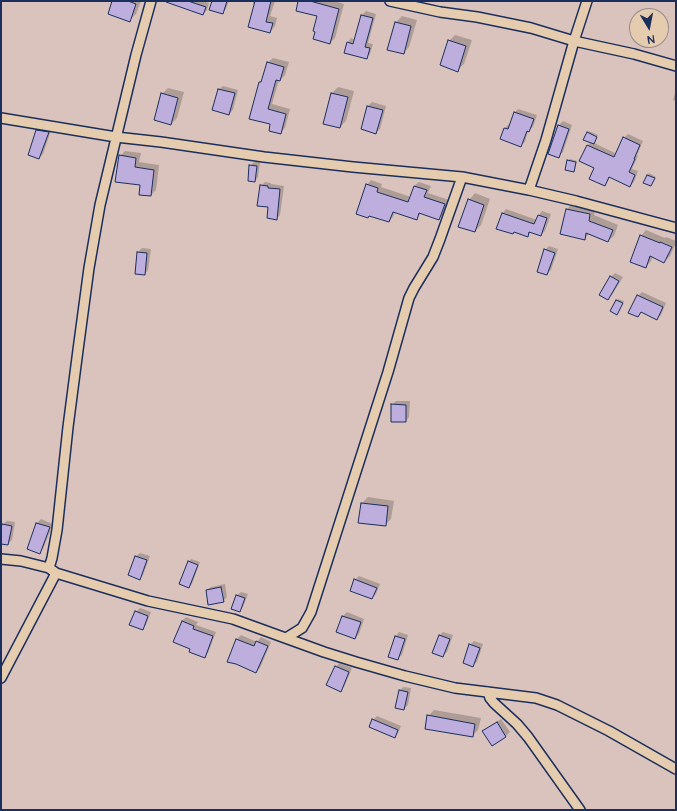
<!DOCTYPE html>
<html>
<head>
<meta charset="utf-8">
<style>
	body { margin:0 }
	#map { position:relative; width:677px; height:811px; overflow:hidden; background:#dac3bc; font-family:"Architects Daughter",sans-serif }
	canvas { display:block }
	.frame { position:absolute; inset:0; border:2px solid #1b2f5e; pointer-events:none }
	.north { position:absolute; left:629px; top:8px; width:40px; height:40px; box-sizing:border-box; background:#e6ccae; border:1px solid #958d8e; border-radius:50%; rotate:170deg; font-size:11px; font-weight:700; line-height:16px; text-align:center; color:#1b2f5e }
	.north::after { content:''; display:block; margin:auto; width:14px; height:18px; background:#1b2f5e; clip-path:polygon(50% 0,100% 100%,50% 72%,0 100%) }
</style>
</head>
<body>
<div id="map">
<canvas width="677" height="811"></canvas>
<div class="frame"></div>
<div class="north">N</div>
</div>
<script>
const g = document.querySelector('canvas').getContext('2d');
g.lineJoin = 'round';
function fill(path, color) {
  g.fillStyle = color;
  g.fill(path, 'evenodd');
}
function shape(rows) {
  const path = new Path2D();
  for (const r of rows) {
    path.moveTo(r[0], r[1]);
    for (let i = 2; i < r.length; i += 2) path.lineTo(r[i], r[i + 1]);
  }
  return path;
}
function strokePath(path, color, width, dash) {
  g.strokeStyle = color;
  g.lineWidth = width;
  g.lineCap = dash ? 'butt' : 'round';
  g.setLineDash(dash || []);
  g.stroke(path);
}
const shadow = shape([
	[113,1,141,1,136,14,130,20],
	[182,1,202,1,209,3,207,10,203,14],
	[213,1,229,1,226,9,222,13],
	[253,1,275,1,270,16,277,18,275,26,270,32,255,4,253,4],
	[299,1,334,1,344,4,335,38,330,43,318,15],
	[366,11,376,14,368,43,373,44,370,54,366,58,348,42,351,38,355,40,362,15],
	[402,16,417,20,409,47,403,53,389,49,396,22],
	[455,35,472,40,464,64,457,70,449,41],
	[273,58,289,62,285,75,280,80,279,80,272,104,290,109,285,128,280,133,272,124,260,82,263,79,267,63],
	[223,86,238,90,233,110,229,114,219,89],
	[338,87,354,91,346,121,340,127,332,93],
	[168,88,184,92,177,118,171,124,162,94],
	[676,90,676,101,673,100],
	[372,102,386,106,380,129,376,132,362,129,368,106],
	[518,109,537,115,533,127,528,131,525,142,521,145,505,128,509,124,510,125,514,113],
	[563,121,572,125,563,152,559,156,559,125],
	[41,127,52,128,43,154,39,158,37,130],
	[589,131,598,135,594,143,617,154,624,138,628,134,643,141,637,155,638,156,632,169,638,171,634,182,630,186,610,177,608,181,605,185,595,168,588,145,591,142,588,133],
	[125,151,141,153,139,162,159,165,156,190,151,195,141,185,120,156],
	[570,159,577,161,575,170,574,171,568,161],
	[254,162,260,162,258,177,255,181,250,166],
	[649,173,656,177,651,185,644,182],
	[371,180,382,184,381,187,411,197,414,186,419,182,431,186,428,193,449,200,444,214,439,219,421,213,416,219,395,212,393,217,389,221,367,185],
	[265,182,271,183,271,184,284,186,280,215,276,219,269,206,261,186],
	[475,193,490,199,481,225,475,231,469,200],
	[572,204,595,209,594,215,618,225,614,236,608,241,589,234,584,239,561,234,567,209],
	[506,209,537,220,539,215,542,211,551,214,545,231,541,235,531,232,527,236,503,213],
	[646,230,665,238,666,237,676,241,676,243,670,256,664,262,653,256,651,261,646,267,641,236],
	[549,246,558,249,551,270,547,274,545,250],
	[142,248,151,249,148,270,145,274,138,252],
	[615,273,623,277,612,295,608,299,611,277],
	[642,292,666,303,661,315,657,319,642,312,638,316,638,296],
	[618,299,624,301,618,312,617,300],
	[396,401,410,401,409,417,406,421,392,405],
	[368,497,394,501,391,519,385,525,362,503],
	[41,519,53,524,43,549,39,553,28,548,37,523],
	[7,521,15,522,12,540,8,544,1,543,1,535,3,524],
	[140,553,150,556,143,575,140,578,136,556],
	[191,559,200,562,192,584,189,587,189,562],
	[359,576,380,584,376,594,372,598,355,580],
	[225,584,227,597,223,601,207,590,211,587],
	[241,592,248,594,243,607,239,611,232,608,237,595],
	[140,608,151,612,146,625,142,628,136,612],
	[347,612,364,619,359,634,355,638,337,632,343,616],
	[186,617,198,622,196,625,216,632,208,653,204,657,191,648,182,621],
	[399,632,408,635,402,655,398,658,389,656,396,636],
	[443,632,453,635,447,652,443,655,439,636],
	[241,635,257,642,261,637,271,642,260,668,256,672,229,661,237,639],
	[474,641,483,644,477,662,473,665,470,645],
	[339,663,352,668,344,687,341,690,336,667],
	[403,687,411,688,408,705,404,709,399,691],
	[434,710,481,718,478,730,472,736,428,716],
	[377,716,401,726,398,733,395,737,373,720],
	[501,719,510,732,506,736,492,745,483,731,487,728]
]);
const building = shape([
	[112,1,128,1,136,4,130,22,108,14,112,1],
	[166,1,188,1,206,7,203,15,166,2,166,1],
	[212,1,227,1,223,14,209,10,212,1],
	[255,1,271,1,266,22,273,23,270,33,248,27,255,1],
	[298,1,310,1,339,9,330,44,313,39,315,32,313,31,317,16,296,11,298,1],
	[361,15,373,18,365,47,370,48,367,59,344,53,347,42,353,44,361,15],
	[395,22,411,26,404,54,387,50,395,22],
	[448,40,466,46,458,72,440,65,448,40],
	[267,62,284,67,280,81,276,80,268,109,286,114,281,134,269,131,270,124,249,119,259,82,261,82,267,62],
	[218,89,235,93,229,115,212,110,218,89],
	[161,93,178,98,171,125,154,120,161,93],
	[331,93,348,97,340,128,323,124,331,93],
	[367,106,383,110,376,134,361,129,367,106],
	[514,112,534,119,529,132,527,131,521,147,500,139,504,128,508,129,514,112],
	[558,125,569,129,559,158,548,154,558,125],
	[36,130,49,132,39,159,28,155,36,130],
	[587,132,597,137,594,144,583,140,587,132],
	[623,137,640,145,634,159,635,159,629,172,635,175,630,187,609,177,605,186,589,179,594,168,579,161,587,145,614,157,623,137],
	[119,155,136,158,135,167,154,170,151,196,139,195,140,185,115,182,119,155],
	[567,160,576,162,574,172,565,170,567,160],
	[249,165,257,166,255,182,248,181,249,165],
	[647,175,655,178,651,186,643,183,647,175],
	[366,184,378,188,377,192,408,202,414,186,427,190,424,197,445,204,439,220,419,213,417,220,393,212,389,222,369,216,368,218,356,214,366,184],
	[260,185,268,186,268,188,280,189,277,220,267,218,268,207,257,206,260,185],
	[468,199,484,205,475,232,458,227,468,199],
	[566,209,590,214,589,221,613,230,608,242,586,233,585,240,560,234,566,209],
	[502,213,534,224,538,215,547,218,541,236,529,232,528,237,514,232,513,234,496,229,502,213],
	[640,235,660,243,660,242,672,247,664,263,650,256,646,268,630,262,640,235],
	[544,249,555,253,547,275,537,272,544,249],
	[137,252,147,253,145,275,135,274,137,252],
	[610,276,619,281,608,300,599,295,610,276],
	[637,295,663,307,657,320,641,312,638,317,628,313,637,295],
	[616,300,623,303,617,315,610,311,616,300],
	[391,404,406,405,406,422,391,422,391,404],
	[361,503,388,506,386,526,358,523,361,503],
	[36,523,50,527,40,554,27,549,36,523],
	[2,524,12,526,8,545,1,544,1,529,2,524],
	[135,556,147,560,140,580,128,575,135,556],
	[188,561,198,565,189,588,179,584,188,561],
	[354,579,377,588,372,599,350,591,354,579],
	[221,587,224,602,208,605,206,590,221,587],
	[236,595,245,598,240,612,231,609,236,595],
	[135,611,148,616,143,630,129,625,135,611],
	[342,616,361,622,355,639,336,632,342,616],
	[182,621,194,626,193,629,213,636,205,658,189,652,190,649,173,642,182,621],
	[439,635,450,639,443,657,432,653,439,635],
	[395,636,405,639,398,660,388,657,395,636],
	[236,639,254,646,256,641,268,646,256,673,236,664,227,662,236,639],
	[469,644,480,648,473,667,463,663,469,644],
	[335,666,349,672,341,692,326,685,335,666],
	[399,690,408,692,404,710,395,708,399,690],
	[427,715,475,724,473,737,425,729,427,715],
	[372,719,398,730,395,738,369,727,372,719],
	[497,722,506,737,492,746,482,731,497,722]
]);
const minor = shape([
	[390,1,440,12,477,17,531,28,574,41,634,54,676,66],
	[1,118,116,137,161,142,264,157,353,167,462,177,529,190,576,201,676,228],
	[529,190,546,140,574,41,587,1],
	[1,559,21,561,49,568,56,573,148,601,233,619,324,652,356,662,405,676,455,688,536,698,557,705,609,731,676,769],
	[49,568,52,558,57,530,68,427,78,350,89,268,100,205,136,55,151,1],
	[286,638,302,628,306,621,311,612,388,372,409,298,414,288,433,257,440,239,462,177],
	[1,678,56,573],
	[488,692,490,698,494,703,517,724,528,737,580,810]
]);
fill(shadow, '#0003');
fill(building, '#bdaede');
strokePath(building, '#1b2f5e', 1);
strokePath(minor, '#1b2f5e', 12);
strokePath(minor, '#e6ccae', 9);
</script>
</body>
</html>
